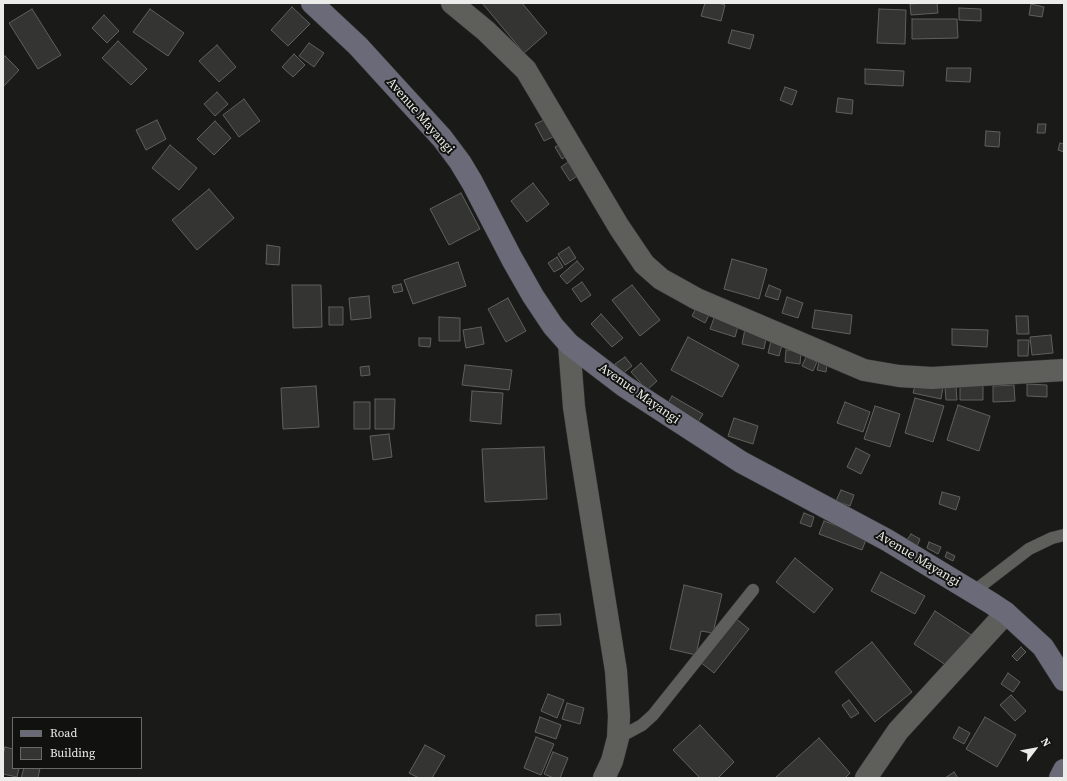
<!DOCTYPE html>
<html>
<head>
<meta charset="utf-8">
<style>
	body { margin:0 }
	#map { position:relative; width:1067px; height:781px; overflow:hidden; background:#1a1b18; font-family:"Source Serif 4",serif }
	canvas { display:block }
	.frame { position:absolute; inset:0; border:4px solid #ecedea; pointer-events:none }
	.legend { position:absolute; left:12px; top:717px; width:130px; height:52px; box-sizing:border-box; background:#11120f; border:1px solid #696a67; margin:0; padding:5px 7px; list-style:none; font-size:12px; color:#ecedea }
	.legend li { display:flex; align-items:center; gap:8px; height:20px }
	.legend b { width:20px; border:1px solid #696a67 }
	.north { position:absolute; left:1015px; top:729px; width:40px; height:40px; -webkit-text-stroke:3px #11120f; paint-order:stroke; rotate:58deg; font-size:11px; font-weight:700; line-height:16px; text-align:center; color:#ecedea }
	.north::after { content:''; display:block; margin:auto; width:14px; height:18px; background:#ecedea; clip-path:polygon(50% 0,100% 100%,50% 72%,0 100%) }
</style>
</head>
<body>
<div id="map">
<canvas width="1067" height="781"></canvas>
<div class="frame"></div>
<ul class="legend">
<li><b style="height:5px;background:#6a6a79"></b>Road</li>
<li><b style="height:11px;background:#343532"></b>Building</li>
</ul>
<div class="north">N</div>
</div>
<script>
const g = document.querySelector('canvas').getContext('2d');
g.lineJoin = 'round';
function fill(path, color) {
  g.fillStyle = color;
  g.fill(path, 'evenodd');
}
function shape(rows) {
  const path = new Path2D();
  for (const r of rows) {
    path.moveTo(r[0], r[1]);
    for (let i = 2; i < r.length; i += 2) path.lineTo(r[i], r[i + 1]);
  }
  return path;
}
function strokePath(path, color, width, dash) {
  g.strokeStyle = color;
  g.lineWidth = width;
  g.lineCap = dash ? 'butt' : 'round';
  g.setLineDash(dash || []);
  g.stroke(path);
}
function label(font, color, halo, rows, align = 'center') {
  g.font = font + ' "Source Serif 4",serif';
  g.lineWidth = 4;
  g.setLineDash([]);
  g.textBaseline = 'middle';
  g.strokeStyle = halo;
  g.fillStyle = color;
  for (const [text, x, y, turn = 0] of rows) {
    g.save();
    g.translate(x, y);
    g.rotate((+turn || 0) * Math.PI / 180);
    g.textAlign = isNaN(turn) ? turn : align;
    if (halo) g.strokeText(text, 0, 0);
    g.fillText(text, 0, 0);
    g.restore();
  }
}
const building = shape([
	[482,3,522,3,547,33,524,53,482,3],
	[705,3,718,3,725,5,721,21,701,16,705,3],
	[928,3,937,3,938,13,911,15,910,4,928,3],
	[1031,4,1044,7,1042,17,1029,15,1031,4],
	[292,7,310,24,288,46,271,30,292,7],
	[959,8,981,9,981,21,959,20,959,8],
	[32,9,61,55,38,69,9,23,32,9],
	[150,9,184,33,168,56,133,32,150,9],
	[879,9,906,10,905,44,877,43,879,9],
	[104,15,119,31,107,43,92,28,104,15],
	[912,19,957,19,958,38,912,39,912,19],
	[732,30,754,35,750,49,728,43,732,30],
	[118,41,147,69,131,85,102,58,118,41],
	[309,43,324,53,314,67,299,56,309,43],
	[217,45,236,67,219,82,199,61,217,45],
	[294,54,305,65,293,77,282,67,294,54],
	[5,56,19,70,3,87,3,57,5,56],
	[947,68,971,68,970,82,946,81,947,68],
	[865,69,904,71,903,86,865,84,865,69],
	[785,87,797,91,792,105,780,100,785,87],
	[217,92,228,104,215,116,204,104,217,92],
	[838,98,853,100,852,114,836,112,838,98],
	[244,99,260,121,239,137,223,115,244,99],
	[157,120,166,139,146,150,136,130,157,120],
	[544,120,553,137,544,141,535,124,544,120],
	[215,121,231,138,214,155,197,139,215,121],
	[1038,124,1046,124,1045,133,1037,133,1038,124],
	[986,131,1000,132,999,147,985,146,986,131],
	[1060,143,1064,144,1064,152,1058,150,1060,143],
	[561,144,567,156,562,159,555,147,561,144],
	[170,145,197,168,179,190,152,168,170,145],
	[568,162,577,176,570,181,561,167,568,162],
	[533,183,549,204,527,222,511,201,533,183],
	[209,189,234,218,197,250,172,220,209,189],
	[461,193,480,229,449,245,430,209,461,193],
	[267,245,280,247,279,265,266,264,267,245],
	[569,247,576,258,565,265,558,254,569,247],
	[557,257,563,267,554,272,548,263,557,257],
	[732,259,767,269,759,299,724,289,732,259],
	[577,261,584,269,567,284,560,276,577,261],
	[458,262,466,286,413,304,404,280,458,262],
	[582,282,591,295,581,302,572,289,582,282],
	[401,284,403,291,394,293,392,286,401,284],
	[292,285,321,285,322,327,293,328,292,285],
	[632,285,660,320,640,336,612,300,632,285],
	[769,285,781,290,778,300,765,296,769,285],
	[369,296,371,318,351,320,349,298,369,296],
	[787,297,803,303,798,318,782,313,787,297],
	[508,298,526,331,506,342,488,309,508,298],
	[697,306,710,313,705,323,692,316,697,306],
	[329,307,343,307,343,325,329,325,329,307],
	[815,310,852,315,850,334,812,328,815,310],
	[601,314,623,338,612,347,591,324,601,314],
	[715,315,739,323,735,337,710,329,715,315],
	[1016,316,1028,316,1029,334,1017,334,1016,316],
	[439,317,460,318,460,341,439,341,439,317],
	[481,327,484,344,466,348,463,330,481,327],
	[745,329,767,333,764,349,742,344,745,329],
	[952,329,988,330,987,347,952,345,952,329],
	[1051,335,1053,353,1032,355,1030,337,1051,335],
	[688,337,739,365,722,397,671,370,688,337],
	[419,338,431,338,430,347,419,346,419,338],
	[1018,340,1029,340,1028,356,1018,356,1018,340],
	[771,341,782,345,779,356,768,353,771,341],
	[786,350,801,352,800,364,785,362,786,350],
	[625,357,632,366,622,374,615,364,625,357],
	[806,357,817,362,813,371,802,366,806,357],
	[819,362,827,364,826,372,817,370,819,362],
	[641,363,657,381,647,390,631,372,641,363],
	[465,365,512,370,509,390,462,385,465,365],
	[369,366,370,375,361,376,360,367,369,366],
	[916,382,943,387,941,399,913,393,916,382],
	[1027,384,1047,385,1047,397,1027,396,1027,384],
	[960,385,983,385,983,400,960,400,960,385],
	[1014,385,1015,401,993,402,993,386,1014,385],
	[316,386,319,427,283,429,281,388,316,386],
	[956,387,957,400,946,400,945,388,956,387],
	[472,391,503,393,501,424,470,421,472,391],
	[672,396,703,414,698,422,667,405,672,396],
	[915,398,944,406,933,442,905,433,915,398],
	[375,399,395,399,394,429,375,429,375,399],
	[354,402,370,402,370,429,354,429,354,402],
	[845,402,870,412,863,432,837,423,845,402],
	[958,405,990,416,979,451,947,440,958,405],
	[875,406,900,414,890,447,864,439,875,406],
	[734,418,758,426,753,444,728,436,734,418],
	[389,434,392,457,373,460,370,436,389,434],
	[544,447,547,499,485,502,482,449,544,447],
	[856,448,870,455,861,474,847,467,856,448],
	[841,490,854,495,850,506,836,501,841,490],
	[942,492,960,497,956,510,939,504,942,492],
	[804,513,814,517,811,527,800,523,804,513],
	[824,521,867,537,862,550,819,534,824,521],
	[911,534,920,539,917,546,907,540,911,534],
	[929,542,941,547,938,554,927,548,929,542],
	[947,552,955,556,953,561,945,557,947,552],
	[795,558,833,589,814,613,776,582,795,558],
	[881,572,925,596,915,614,871,591,881,572],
	[684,585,722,594,713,633,701,631,696,655,670,649,684,585],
	[935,611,982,642,961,675,914,644,935,611],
	[560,614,561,625,536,626,536,615,560,614],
	[734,617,749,629,714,673,699,661,734,617],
	[872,642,912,692,875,722,835,672,872,642],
	[1021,647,1026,652,1017,661,1012,656,1021,647],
	[1008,673,1020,682,1013,692,1001,684,1008,673],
	[548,694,564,700,557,718,541,711,548,694],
	[1011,695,1026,711,1015,721,1000,705,1011,695],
	[849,700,859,713,851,718,842,705,849,700],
	[567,703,584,708,580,724,562,719,567,703],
	[540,717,561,725,556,739,535,732,540,717],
	[985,717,1016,735,997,767,966,749,985,717],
	[700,725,734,762,718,778,700,778,673,750,700,725],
	[959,727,970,733,964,744,953,738,959,727],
	[536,737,554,744,541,775,524,768,536,737],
	[819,738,850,773,845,778,775,778,819,738],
	[425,745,445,756,432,778,419,778,409,773,425,745],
	[5,747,13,749,13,768,19,768,17,777,3,774,3,754,5,747],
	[553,752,568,758,560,778,554,778,544,774,553,752],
	[24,768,40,768,38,778,21,778,24,768],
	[954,772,958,778,945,778,954,772]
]);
const lane = shape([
	[973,592,1029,549,1052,538,1064,535],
	[618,738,642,725,653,715,753,590]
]);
const street = shape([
	[452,3,486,31,526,70,619,227,644,264,661,279,697,299,864,370,899,376,932,378,1064,370],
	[569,344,574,407,580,447,616,671,619,716,618,738,612,761,604,778],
	[866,778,898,731,1006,613]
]);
const secondary = shape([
	[312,3,358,46,442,138,460,162,472,182,512,259,533,296,553,326,569,344,624,386,741,462,887,540,991,603,1006,613,1043,647,1064,680],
	[1060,778,1064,770]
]);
const streetNames = [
	["Avenue Mayangi",420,116,49],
	["Avenue Mayangi",639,394,35],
	["Avenue Mayangi",918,559,31]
];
fill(building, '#343532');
strokePath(building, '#5f615c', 1);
strokePath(lane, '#333432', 13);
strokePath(street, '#333432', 23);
strokePath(secondary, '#333432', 23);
strokePath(lane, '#5e5f5b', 12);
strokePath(street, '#5e5f5b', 22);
strokePath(secondary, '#6a6a79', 22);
label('13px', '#ecedea', '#11120f', streetNames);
</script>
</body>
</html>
